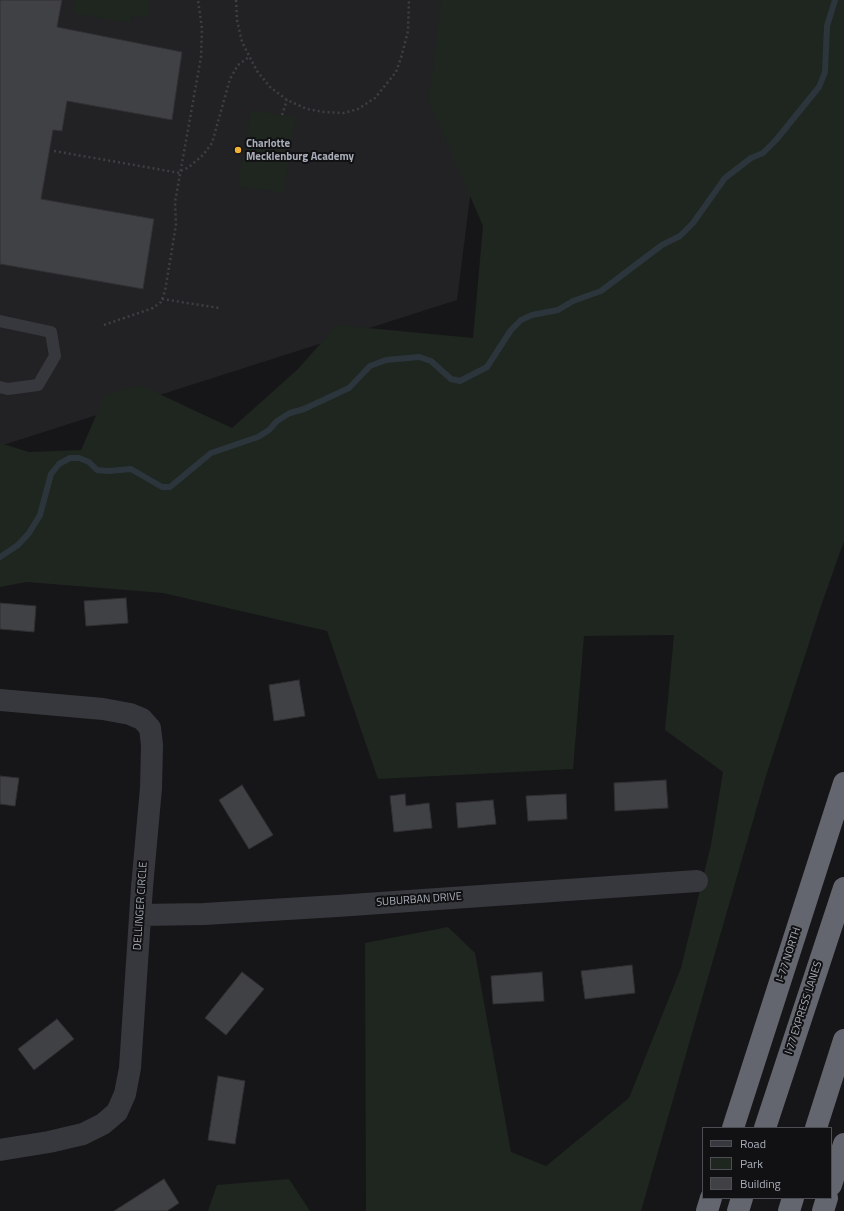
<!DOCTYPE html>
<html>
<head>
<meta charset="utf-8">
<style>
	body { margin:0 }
	#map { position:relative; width:844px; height:1211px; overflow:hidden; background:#161618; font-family:"Titillium Web",sans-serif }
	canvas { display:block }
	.legend { position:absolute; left:702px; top:1127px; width:130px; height:72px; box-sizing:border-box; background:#111113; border:1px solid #4d4f55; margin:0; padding:5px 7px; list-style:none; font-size:12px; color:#a8adb8 }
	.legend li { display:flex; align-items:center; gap:8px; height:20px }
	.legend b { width:20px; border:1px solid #4d4f55 }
</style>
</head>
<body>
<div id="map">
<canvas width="844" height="1211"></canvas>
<ul class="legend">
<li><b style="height:5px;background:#37383d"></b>Road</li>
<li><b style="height:11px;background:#1e261f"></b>Park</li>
<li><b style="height:11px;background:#404145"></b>Building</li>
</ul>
</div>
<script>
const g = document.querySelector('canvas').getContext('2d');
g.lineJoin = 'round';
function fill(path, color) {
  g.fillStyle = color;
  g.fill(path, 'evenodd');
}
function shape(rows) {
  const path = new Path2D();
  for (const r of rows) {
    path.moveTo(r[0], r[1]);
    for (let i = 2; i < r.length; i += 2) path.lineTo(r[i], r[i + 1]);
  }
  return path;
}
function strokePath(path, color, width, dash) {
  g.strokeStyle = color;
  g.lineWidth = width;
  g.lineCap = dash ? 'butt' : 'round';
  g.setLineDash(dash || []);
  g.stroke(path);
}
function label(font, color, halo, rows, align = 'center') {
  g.font = font + ' "Titillium Web",sans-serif';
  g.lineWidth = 4;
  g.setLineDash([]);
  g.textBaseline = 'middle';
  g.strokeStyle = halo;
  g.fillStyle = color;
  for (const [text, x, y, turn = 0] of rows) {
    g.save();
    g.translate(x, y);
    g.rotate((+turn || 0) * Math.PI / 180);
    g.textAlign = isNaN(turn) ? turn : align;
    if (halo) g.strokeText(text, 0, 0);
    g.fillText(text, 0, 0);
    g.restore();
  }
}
const built = shape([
	[0,0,495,0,457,300,0,446]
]);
const green = shape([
	[76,0,150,0,147,18,132,16,130,23,73,13],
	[441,0,844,0,844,541,822,603,765,779,641,1211,366,1211,365,943,448,927,475,953,511,1152,546,1166,629,1098,681,968,711,845,723,772,665,730,674,635,584,636,573,769,378,779,327,631,163,593,27,582,0,587,0,443,29,452,81,450,105,395,140,385,232,428,298,369,337,325,473,338,483,226,429,101],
	[251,110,296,117,283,193,238,186],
	[289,1179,310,1211,208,1211,217,1185]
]);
const stream = shape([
	[0,557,18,545,29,533,40,515,51,474,59,464,70,458,79,458,89,462,97,470,109,471,131,469,162,487,170,487,211,453,258,437,269,430,277,421,290,413,304,409,349,388,370,366,386,360,419,357,431,361,451,379,460,381,487,367,511,330,521,320,532,315,558,310,573,301,601,291,662,245,680,236,693,223,725,178,751,158,763,153,776,140,819,87,825,72,827,26,835,0]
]);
const building = shape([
	[0,0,62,0,57,27,182,52,172,120,67,101,62,131,53,130,41,199,154,219,143,289,0,264,0,0],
	[126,598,128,623,86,626,84,601,126,598],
	[0,603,36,606,34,632,0,629,0,603],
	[299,680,305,716,274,721,269,685,299,680],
	[0,776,19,778,15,806,0,804,0,776],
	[666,780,668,808,615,811,614,783,666,780],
	[242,785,273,835,249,849,219,800,242,785],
	[405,794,406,806,429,803,432,828,394,832,390,796,405,794],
	[566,794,567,819,528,821,526,796,566,794],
	[493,800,496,824,458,828,456,803,493,800],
	[632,965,635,993,585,999,581,971,632,965],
	[242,972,264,989,226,1035,205,1018,242,972],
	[542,972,544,1001,493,1004,491,976,542,972],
	[57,1019,74,1039,34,1070,18,1049,57,1019],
	[218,1076,245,1081,235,1144,208,1140,218,1076],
	[164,1179,179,1203,167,1211,114,1211,164,1179]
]);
const path = shape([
	[236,0,237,20,242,42,257,71,270,87,287,100,307,109,324,112,344,113,358,109,375,98,396,72,401,58,408,31,409,0],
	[282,115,287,100],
	[54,151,180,173],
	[181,171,189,167,203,155,212,143,230,79,238,65,249,57],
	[162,299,219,308],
	[104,325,153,308,161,302,165,291,176,225,175,202,201,57,202,29,198,0]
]);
const service = shape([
	[0,321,51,332,55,356,38,385,8,389,0,387]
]);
const minor = shape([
	[0,700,103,709,130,714,142,719,150,728,152,745,151,788,142,887,130,1068,125,1094,117,1112,103,1124,83,1134,49,1142,0,1150],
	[140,915,204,914,337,906,697,881]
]);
const motorway = shape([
	[733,1128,844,783],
	[765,1128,844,888],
	[816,1128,844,1040],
	[831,1185,844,1144],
	[707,1211,711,1198],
	[738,1211,742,1198],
	[789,1211,793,1198],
	[823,1211,827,1198]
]);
const markers = [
	[238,150,4,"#f2b134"]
];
const poiNames = [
	["Charlotte",246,144],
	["Mecklenburg Academy",246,157]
];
const streetNames = [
	["SUBURBAN DRIVE",419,900,-4],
	["DELLINGER CIRCLE",141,906,-86],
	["I-77 NORTH",789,955,-72],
	["I 77 EXPRESS LANES",804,1008,-72]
];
fill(built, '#222225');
fill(green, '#1e261f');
strokePath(stream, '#2c353c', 6);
fill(building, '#404145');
strokePath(building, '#303034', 1);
strokePath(path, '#3d3f44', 2.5, [2, 3]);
strokePath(service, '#37383d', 12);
strokePath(minor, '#37383d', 22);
strokePath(motorway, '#63666e', 22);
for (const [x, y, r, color] of markers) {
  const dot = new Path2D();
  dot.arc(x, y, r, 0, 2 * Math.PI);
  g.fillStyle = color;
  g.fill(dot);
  strokePath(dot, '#111113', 1.5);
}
label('bold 11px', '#a8adb8', '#111113', poiNames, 'left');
label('11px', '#a8adb8', '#111113', streetNames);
</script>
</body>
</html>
